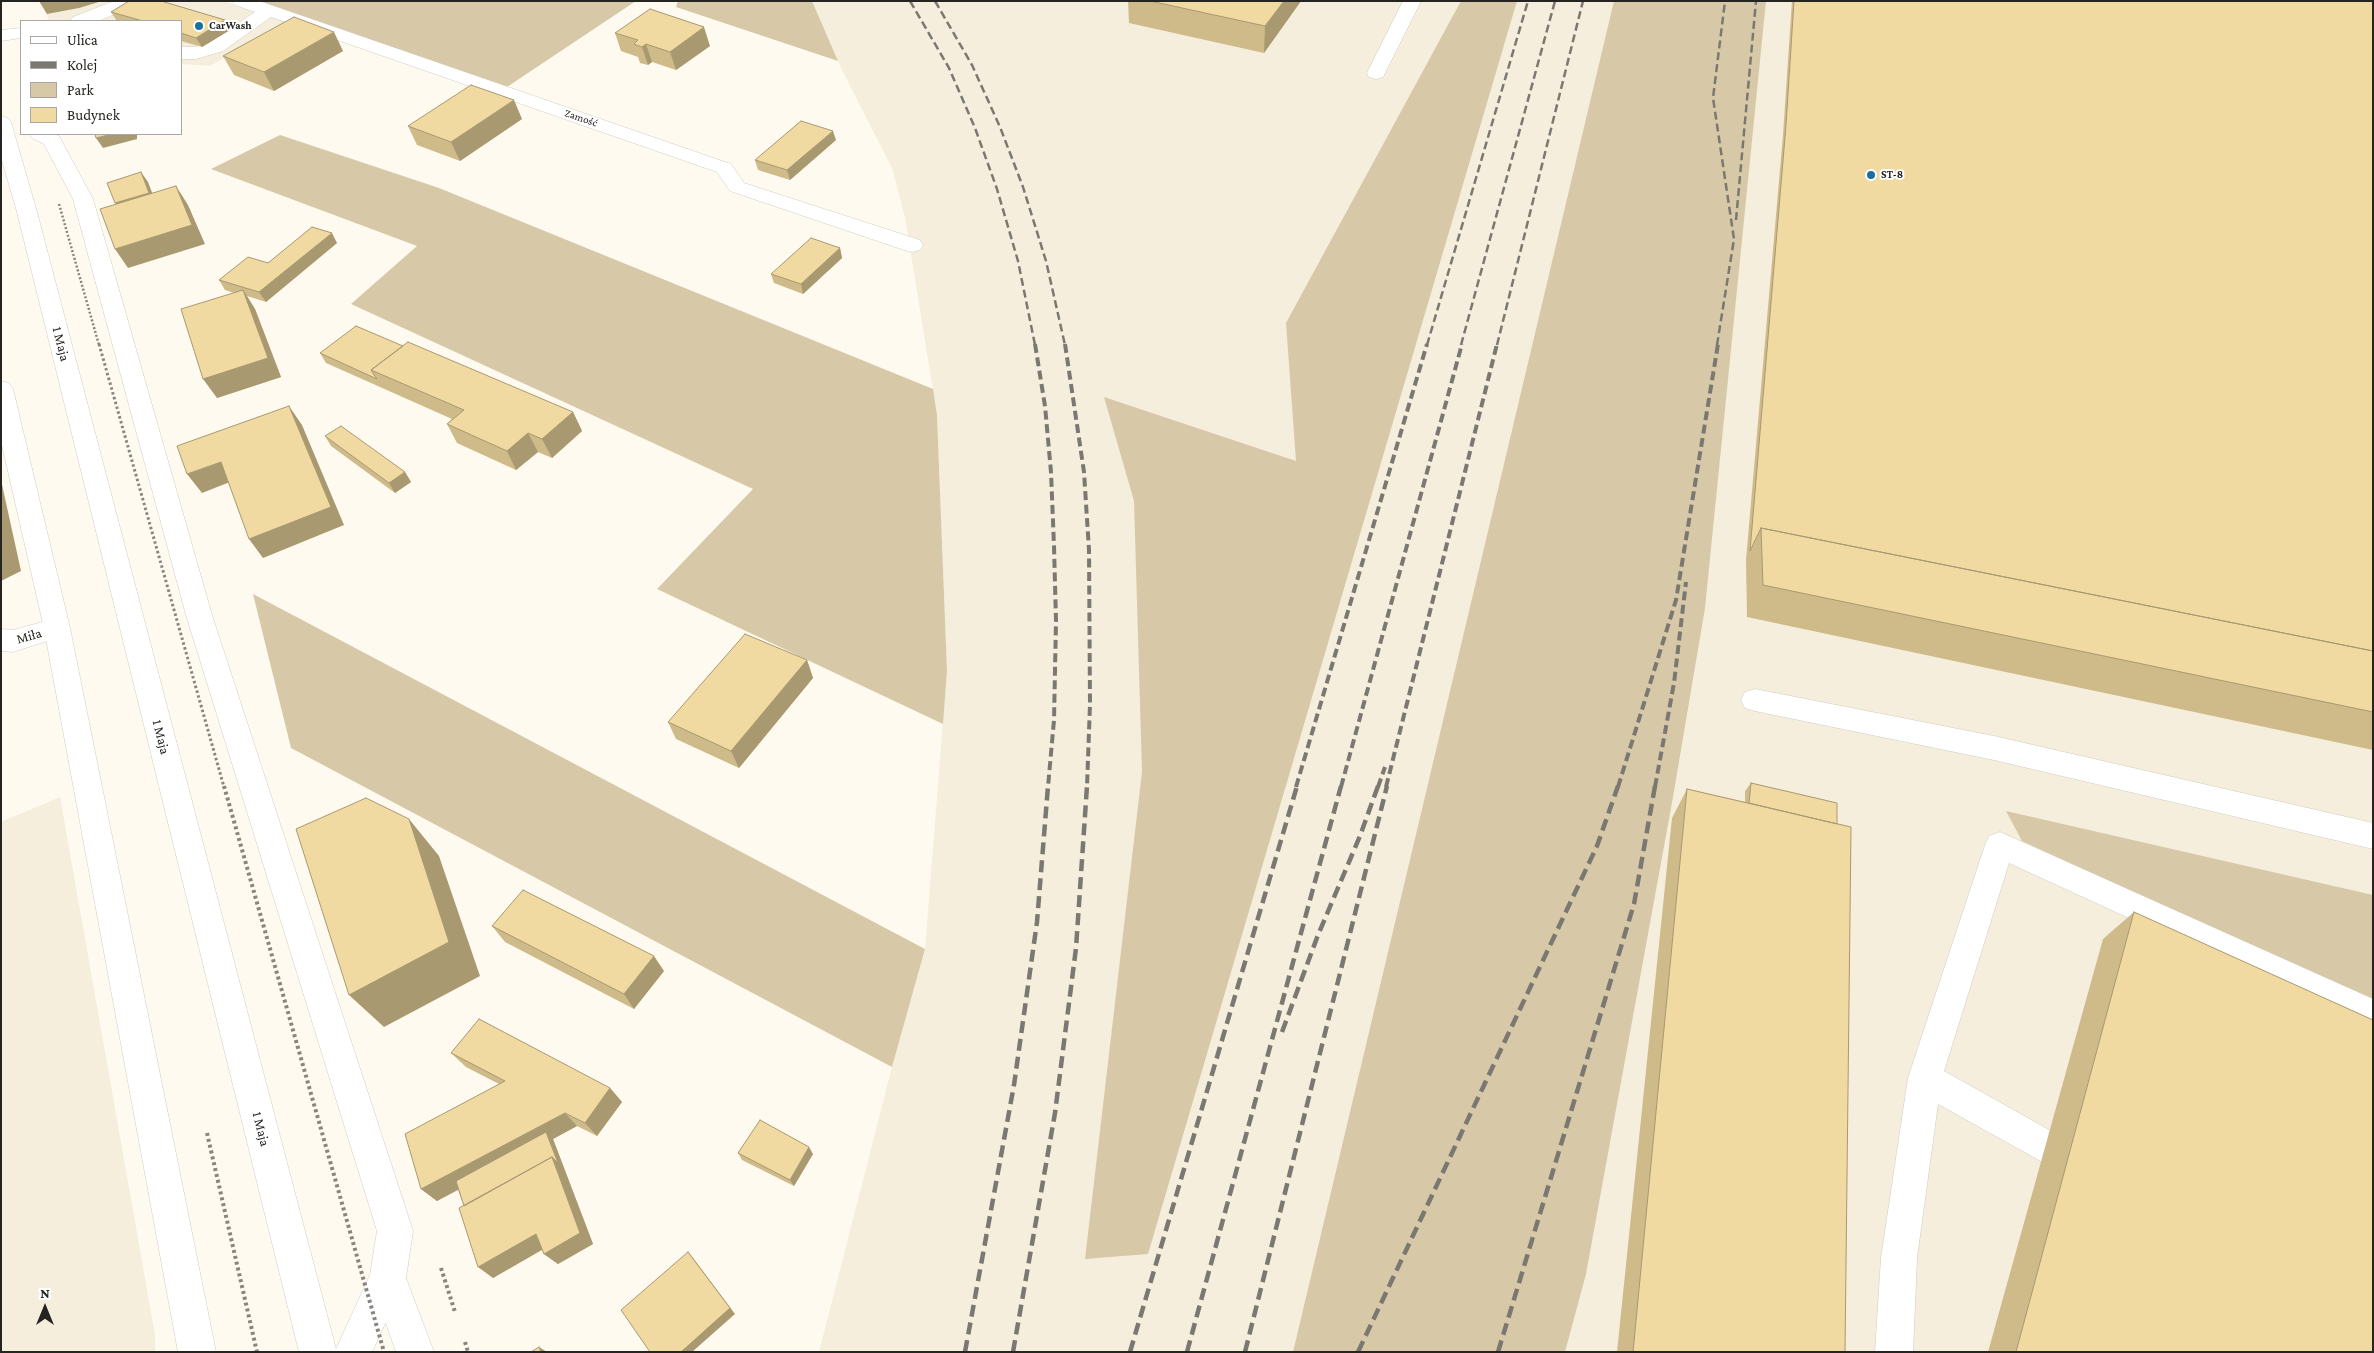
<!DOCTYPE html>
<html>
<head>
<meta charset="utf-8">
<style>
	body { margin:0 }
	#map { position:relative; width:2374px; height:1353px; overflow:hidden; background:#fefaef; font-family:"Crimson Pro",serif }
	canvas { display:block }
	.frame { position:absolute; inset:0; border:2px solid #262420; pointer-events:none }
	.legend { position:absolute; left:20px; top:20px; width:162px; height:115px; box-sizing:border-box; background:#fff; border:1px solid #a8a7a6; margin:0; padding:6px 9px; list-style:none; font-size:15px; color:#262420 }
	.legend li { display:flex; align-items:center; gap:10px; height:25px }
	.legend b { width:25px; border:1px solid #a8a7a6 }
	.north { position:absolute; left:20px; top:1283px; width:50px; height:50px; -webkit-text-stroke:4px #fff; paint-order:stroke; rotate:0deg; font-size:14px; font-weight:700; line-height:20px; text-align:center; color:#262420 }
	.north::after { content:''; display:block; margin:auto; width:18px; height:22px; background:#262420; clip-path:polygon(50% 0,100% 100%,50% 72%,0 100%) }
</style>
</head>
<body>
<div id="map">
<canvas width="2374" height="1353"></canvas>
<div class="frame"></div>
<ul class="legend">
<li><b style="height:6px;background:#fff"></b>Ulica</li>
<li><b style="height:6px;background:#7a7871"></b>Kolej</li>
<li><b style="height:14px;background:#d7c9a7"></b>Park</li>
<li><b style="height:14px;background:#f1daa1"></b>Budynek</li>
</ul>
<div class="north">N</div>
</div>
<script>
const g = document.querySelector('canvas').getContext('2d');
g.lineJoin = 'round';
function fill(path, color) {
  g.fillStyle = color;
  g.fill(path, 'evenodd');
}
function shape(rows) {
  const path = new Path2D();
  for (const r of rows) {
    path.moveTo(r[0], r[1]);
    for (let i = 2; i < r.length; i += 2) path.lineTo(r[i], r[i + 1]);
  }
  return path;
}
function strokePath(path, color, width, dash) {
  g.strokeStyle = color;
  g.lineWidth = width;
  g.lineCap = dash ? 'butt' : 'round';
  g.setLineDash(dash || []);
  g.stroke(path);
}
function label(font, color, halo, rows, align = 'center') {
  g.font = font + ' "Crimson Pro",serif';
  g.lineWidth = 4;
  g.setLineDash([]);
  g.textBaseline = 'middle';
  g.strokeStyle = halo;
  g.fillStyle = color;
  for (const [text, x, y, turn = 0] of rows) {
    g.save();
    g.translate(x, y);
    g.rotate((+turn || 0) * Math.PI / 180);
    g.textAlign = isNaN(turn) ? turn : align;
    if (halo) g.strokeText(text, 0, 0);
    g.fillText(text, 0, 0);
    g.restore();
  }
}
const built = shape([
	[41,1,223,1,288,21,210,66,181,64,181,21,49,21],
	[812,1,2373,1,2373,1352,819,1352,892,1067,925,949,947,671,937,415,905,217,892,168,841,68],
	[60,797,155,1335,155,1352,1,1352,1,822]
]);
const green = shape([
	[259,1,636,1,507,87],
	[678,1,812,1,838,61,676,7],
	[1461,1,1517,1,1148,1254,1085,1259,1142,772,1134,501,1104,397,1296,461,1286,323],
	[1614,1,1766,1,1705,608,1673,797,1586,1274,1565,1352,1293,1352],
	[280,135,439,188,933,389,937,415,947,671,943,724,657,589,753,489,351,304,417,246,211,169],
	[253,594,925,949,892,1067,291,748],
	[2006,811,2373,895,2373,1002,2022,841]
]);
const path = shape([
	[207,1133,257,1352],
	[441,1268,455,1312],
	[465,1342,468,1352]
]);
const service = shape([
	[114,1,138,1,135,5,99,21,70,21,73,17,114,1],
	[232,1,259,1,731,164,744,183,920,240,923,245,920,250,912,252,904,250,730,191,717,172,271,17,223,51,196,59,181,59,181,47,195,47,209,43,255,12,235,5,232,1],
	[1403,1,1421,1,1383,77,1376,79,1369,77,1367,73,1403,1],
	[21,28,21,38,1,41,1,30,21,28],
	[1755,689,1994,736,2373,823,2373,849,1994,760,1755,711,1745,708,1741,700,1745,692,1755,689],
	[2000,832,2373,999,2373,1030,2009,863,1944,1071,2058,1135,2063,1147,2058,1159,2046,1164,1938,1104,1917,1258,1913,1352,1875,1352,1881,1258,1908,1078,1985,845,1989,836,2000,832]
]);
const minor = shape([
	[57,618,66,621,70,628,66,635,13,652,1,651,1,629,13,630,57,618],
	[388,1260,401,1265,434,1352,396,1352,370,1278,375,1265,388,1260]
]);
const tertiary = shape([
	[1,116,8,118,11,122,37,212,336,1349,370,1275,377,1231,186,615,73,199,44,144,32,138,29,134,54,134,59,136,93,199,212,615,413,1231,406,1278,372,1352,299,1352,17,212,1,157,1,116],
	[1,381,9,383,13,389,70,628,216,1352,178,1352,44,628,1,441,1,381]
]);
const railFar2 = shape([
	[910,1,949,68,975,128,997,189,1018,261,1035,345],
	[935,1,972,65,1000,127,1023,187,1046,261,1065,345],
	[1736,220,1756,1],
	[1427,345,1528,1],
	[1461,345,1555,1],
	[1497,345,1583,1],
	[1717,345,1734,239,1713,98,1725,1]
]);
const railFar1 = shape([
	[1035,344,1045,406,1051,472,1054,546,1056,621,1054,720,1048,787],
	[1065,344,1084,472,1089,550,1090,704,1087,787],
	[1296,787,1427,344],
	[1341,787,1462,344],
	[1378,787,1385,767],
	[1386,787,1497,344],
	[1618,787,1676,600,1718,344],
	[1655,787,1674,683,1686,582]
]);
const rail = shape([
	[1282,1032,1318,935,1360,836,1378,786],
	[965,1352,1014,1085,1037,922,1048,786],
	[1013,1352,1055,1113,1076,948,1087,786],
	[1130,1352,1297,786],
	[1187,1352,1341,786],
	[1245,1352,1387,786],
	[1358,1352,1597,846,1618,786],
	[1498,1352,1634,904,1655,786]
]);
const pathBridgeFar2 = shape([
	[59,204,99,345]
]);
const pathBridgeFar1 = shape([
	[99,344,224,787]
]);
const pathBridge = shape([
	[224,786,384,1352]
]);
const wall = shape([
	[129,1,161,1,225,20,230,30,202,47,181,41,181,21,117,21,111,12],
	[1128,1,1301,1,1264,53,1129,23],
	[1792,1,2373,1,2373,750,1747,617,1746,560,1783,135],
	[615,33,710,46,676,70,652,62,648,65,640,63,638,57,621,51],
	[343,51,274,91,234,75,223,56],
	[522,119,460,161,417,145,408,126],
	[836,140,790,180,758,170,755,160],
	[337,243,266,302,247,296,255,309,281,377,217,398,234,293,225,290,219,280,268,263],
	[840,248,842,258,803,294,774,283,771,274],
	[403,346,573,412,582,431,552,458,538,452,516,470,457,443,447,424,452,419,326,363,320,353],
	[325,436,405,472,411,482,395,493,331,446],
	[807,660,813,678,739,768,676,739,668,722],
	[1751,783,1837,824,1845,1352,1617,1352,1672,818,1687,789,1745,802,1745,791],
	[2134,912,2373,1352,1988,1352,2103,939],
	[492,926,664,971,634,1009,505,942],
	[451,1053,610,1088,622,1102,597,1136,577,1126,553,1139,593,1244,558,1264,544,1254,542,1250,493,1278,464,1206,458,1190,437,1201,421,1189,499,1084,466,1067],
	[738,1153,813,1154,794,1186,742,1160]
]);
const shadedWall = shape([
	[39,1,102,1,79,8,47,14],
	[1284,1,1301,1,1264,53,1265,26],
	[225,20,230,30,202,47,196,38],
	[704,27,710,46,676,70,670,52],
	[334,32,343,51,274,91,264,72],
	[646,44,652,62,648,65,642,47],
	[514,100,522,119,460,161,451,142],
	[833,131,836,140,790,180,787,170],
	[112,134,137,134,137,139,103,148,96,138],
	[141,172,148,182,156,203,121,213,115,203],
	[176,186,188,205,205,244,128,268,115,249],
	[332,233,337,243,266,302,259,292],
	[840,248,842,258,803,294,801,284],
	[243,290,255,309,281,377,217,398,203,379],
	[289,406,302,425,344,525,263,558,249,539],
	[573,412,582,431,552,458,542,439],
	[528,433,538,452,516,470,507,451],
	[221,462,235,480,202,493,187,474],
	[405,472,411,482,395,493,389,483],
	[1,480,21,571,1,581],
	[807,660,813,678,739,768,731,751],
	[409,819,439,856,480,976,384,1027,349,995],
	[654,956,664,971,634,1009,624,994],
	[610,1088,622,1102,597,1136,585,1123],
	[565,1113,577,1126,553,1139,593,1244,558,1264,544,1254,552,1157,550,1140,437,1201,421,1189],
	[809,1147,813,1154,794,1186,790,1180],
	[536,1234,550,1245,493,1278,478,1267],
	[688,1252,693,1258,735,1314,692,1352,681,1352],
	[539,1347,547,1352,541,1352]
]);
const building = shape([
	[129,1,161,1,225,20,196,38,181,33,181,21,143,21,111,12,129,1],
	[1150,1,1284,1,1265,26,1150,1],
	[1794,1,2373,1,2373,651,1761,528,1750,551,1786,125,1794,1],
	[650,9,704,27,670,52,646,44,642,47,634,44,638,40,615,33,650,9],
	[294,17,334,32,264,72,223,56,294,17],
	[471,85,514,100,451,142,408,126,471,85],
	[801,121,833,131,787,170,755,160,801,121],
	[95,134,112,134,96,138,95,134],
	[141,172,149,193,115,203,107,183,141,172],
	[176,186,192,225,115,249,100,209,176,186],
	[312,227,332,233,259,292,219,280,248,257,268,263,312,227],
	[811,238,840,248,801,284,771,274,811,238],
	[243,290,268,358,203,379,181,309,243,290],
	[356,326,403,346,371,370,377,379,320,353,356,326],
	[408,342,573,412,542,439,528,433,507,451,447,424,464,410,371,370,408,342],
	[289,406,331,507,249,539,221,462,187,474,177,446,289,406],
	[341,426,405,472,389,483,325,436,341,426],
	[1761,528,2373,651,2373,712,1763,585,1761,528],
	[745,634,807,660,731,751,668,722,745,634],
	[1751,783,1837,803,1837,824,1749,803,1751,783],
	[1687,789,1851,827,1845,1352,1633,1352,1687,789],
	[366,798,409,819,449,942,349,995,296,829,366,798],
	[523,890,654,956,624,994,492,926,523,890],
	[2134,912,2373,1020,2373,1352,2016,1352,2134,912],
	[479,1019,610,1088,585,1123,565,1113,421,1189,405,1134,505,1081,451,1053,479,1019],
	[760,1120,809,1147,790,1180,738,1153,760,1120],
	[546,1132,558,1163,552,1157,464,1206,456,1181,546,1132],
	[552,1157,580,1233,544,1254,536,1234,478,1267,459,1208,552,1157],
	[688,1252,730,1308,681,1352,650,1352,621,1310,688,1252],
	[539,1347,541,1352,531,1352,539,1347]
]);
const markers = [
	[199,26,5,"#1971a0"],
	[1871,175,5,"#1971a0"]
];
const farPoinames = [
	["CarWash",209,26],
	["ST-8",1881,175]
];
const farStreetnames = [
	["Zamość",581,118,19]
];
const streetNames = [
	["1 Maja",61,344,76],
	["Miła",29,636,-16],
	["1 Maja",161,737,76],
	["1 Maja",261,1129,76]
];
fill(built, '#f5eedc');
fill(green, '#d7c9a7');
strokePath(service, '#d1cdc2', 1);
strokePath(minor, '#d1cdc2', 1);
strokePath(tertiary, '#d1cdc2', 1);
strokePath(path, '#88857e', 4, [3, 3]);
fill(service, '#fff');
fill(minor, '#fff');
fill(tertiary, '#fff');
strokePath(railFar2, '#7a7871', 2.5, [8, 4]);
strokePath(railFar1, '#7a7871', 4, [9, 4.5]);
strokePath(rail, '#7a7871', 4.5, [12, 6]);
strokePath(pathBridgeFar2, '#88857e', 2.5, [2, 2]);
strokePath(pathBridgeFar1, '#88857e', 3, [2.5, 2.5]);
strokePath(pathBridge, '#88857e', 4, [3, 3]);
fill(wall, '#cfbb8a');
fill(shadedWall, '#a99971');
fill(building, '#f1daa1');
strokePath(building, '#a99971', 1);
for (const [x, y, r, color] of markers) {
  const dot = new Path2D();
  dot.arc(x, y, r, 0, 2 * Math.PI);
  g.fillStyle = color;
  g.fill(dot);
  strokePath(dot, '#fff', 2);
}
label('bold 11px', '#262420', '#fff', farPoinames, 'left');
label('11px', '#262420', '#fff', farStreetnames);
label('14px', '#262420', '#fff', streetNames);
</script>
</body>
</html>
